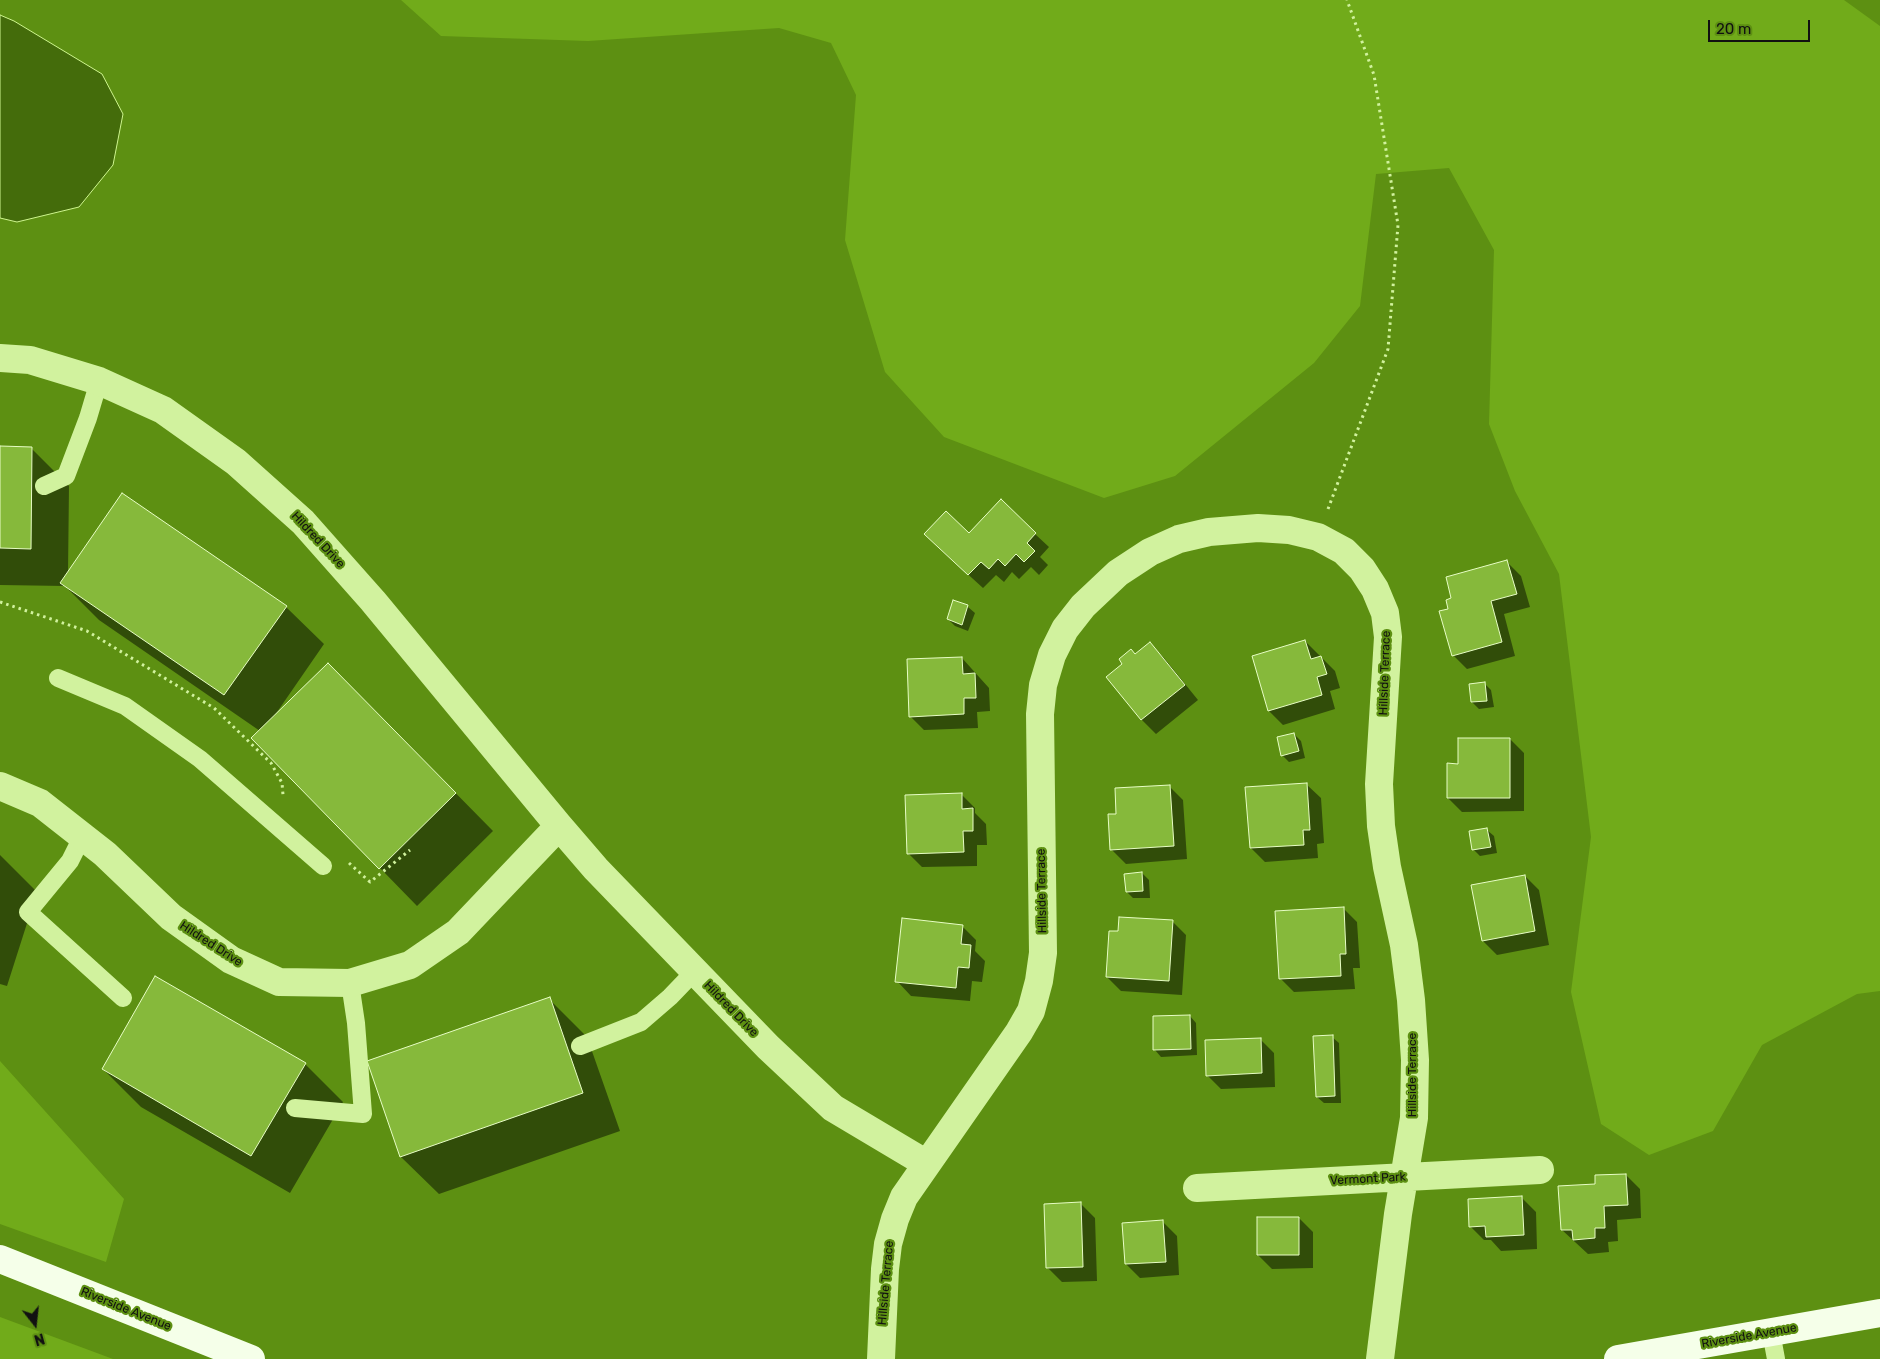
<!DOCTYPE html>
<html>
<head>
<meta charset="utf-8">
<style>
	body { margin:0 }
	#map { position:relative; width:1880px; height:1359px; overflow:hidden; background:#5d9012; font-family:Rubik,sans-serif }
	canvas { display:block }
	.north { position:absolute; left:10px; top:1299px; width:50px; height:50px; -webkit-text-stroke:4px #5d9012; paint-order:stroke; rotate:164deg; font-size:14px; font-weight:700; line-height:20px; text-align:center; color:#111 }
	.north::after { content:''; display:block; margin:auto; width:18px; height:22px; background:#111; clip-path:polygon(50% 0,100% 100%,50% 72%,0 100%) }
	.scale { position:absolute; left:1708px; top:20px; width:102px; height:22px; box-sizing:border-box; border:2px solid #111; border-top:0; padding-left:6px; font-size:15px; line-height:18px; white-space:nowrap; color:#111; -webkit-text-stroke:4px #5d9012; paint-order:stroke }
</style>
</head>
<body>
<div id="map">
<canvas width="1880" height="1359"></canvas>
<div class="north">N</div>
<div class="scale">20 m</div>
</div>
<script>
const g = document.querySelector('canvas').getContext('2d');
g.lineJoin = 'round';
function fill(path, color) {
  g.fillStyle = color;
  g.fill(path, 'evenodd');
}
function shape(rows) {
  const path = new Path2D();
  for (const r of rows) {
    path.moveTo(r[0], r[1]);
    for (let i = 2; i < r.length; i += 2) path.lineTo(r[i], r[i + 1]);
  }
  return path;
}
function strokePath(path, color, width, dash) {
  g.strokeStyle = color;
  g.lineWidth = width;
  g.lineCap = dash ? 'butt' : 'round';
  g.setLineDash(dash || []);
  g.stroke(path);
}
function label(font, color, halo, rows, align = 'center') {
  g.font = font + ' Rubik,sans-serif';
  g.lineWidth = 4.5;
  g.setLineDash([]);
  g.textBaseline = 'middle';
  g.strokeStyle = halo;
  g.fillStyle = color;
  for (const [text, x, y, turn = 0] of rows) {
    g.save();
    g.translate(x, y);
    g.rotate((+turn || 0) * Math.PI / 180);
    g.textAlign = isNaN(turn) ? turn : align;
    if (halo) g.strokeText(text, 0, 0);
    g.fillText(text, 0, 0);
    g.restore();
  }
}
const green = shape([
	[401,0,1844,0,1880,26,1880,991,1857,994,1762,1045,1713,1131,1649,1155,1601,1124,1571,992,1591,837,1559,574,1515,491,1489,424,1494,250,1449,168,1376,174,1360,306,1314,363,1175,476,1104,498,944,437,885,372,845,240,856,95,831,43,779,28,588,41,441,36],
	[0,1061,124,1199,106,1262,0,1224],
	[0,1317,113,1359,0,1359]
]);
const water = shape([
	[0,15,14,21,102,74,123,114,113,165,79,207,17,222,0,218,0,15]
]);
const shadow = shape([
	[0,447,31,448,69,486,68,573,286,607,324,644,275,715,366,702,493,831,417,906,380,868,260,731,99,620,65,586,0,585],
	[1035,534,1049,547,1040,557,1048,565,1039,575,1031,567,1019,579,1012,572,1004,582,996,575,983,588,939,548,969,535],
	[1507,562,1521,576,1530,607,1504,614,1515,656,1467,669,1453,655,1449,610],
	[954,602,968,607,975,613,968,631,955,626,948,619],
	[1305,641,1335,671,1340,688,1330,691,1335,709,1283,725,1269,711],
	[1150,644,1164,658,1198,700,1156,734,1142,720,1108,677],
	[962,658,989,688,990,711,977,712,978,728,924,730,910,716],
	[1485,684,1491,690,1494,707,1479,709,1472,702],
	[1294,734,1301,741,1305,758,1289,762,1282,755],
	[1510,739,1524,753,1524,811,1462,812,1448,798,1459,765],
	[1306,784,1321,798,1324,843,1317,844,1318,858,1265,862,1251,848],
	[1169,786,1183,800,1187,859,1126,864,1112,850,1117,815],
	[961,794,975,808,975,813,986,824,987,845,977,845,977,866,922,867,908,853],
	[1487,830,1494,836,1497,853,1480,856,1473,849],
	[0,855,37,892,7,986,0,984],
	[1142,873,1149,880,1150,898,1133,898,1127,892],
	[1525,876,1539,890,1549,945,1497,955,1483,941,1473,886],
	[1343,908,1357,922,1360,968,1353,968,1355,989,1294,992,1280,978],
	[1172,921,1186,935,1182,995,1121,991,1107,977,1119,933],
	[962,926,976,940,975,951,985,961,982,982,972,981,970,1001,911,996,897,981],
	[549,999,587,1037,620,1131,439,1194,401,1157],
	[1190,1016,1196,1023,1197,1055,1161,1057,1155,1050],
	[1332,1037,1339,1043,1341,1103,1324,1103,1317,1097],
	[1260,1039,1274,1053,1275,1087,1221,1089,1207,1075],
	[305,1064,343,1102,290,1193,141,1107,103,1069],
	[1626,1175,1640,1189,1641,1218,1617,1220,1618,1241,1608,1242,1609,1252,1588,1254,1562,1230,1597,1185],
	[1522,1198,1536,1212,1537,1249,1501,1251,1491,1240,1484,1240,1470,1226],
	[1081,1204,1095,1218,1097,1281,1062,1282,1048,1268],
	[1299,1218,1313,1232,1313,1268,1272,1269,1258,1255],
	[1163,1222,1177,1236,1179,1275,1140,1278,1126,1264]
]);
const building = shape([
	[0,446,32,447,31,549,0,548,0,446],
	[122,493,287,606,224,695,60,583,122,493],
	[1001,499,1036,533,1027,543,1035,551,1024,562,1016,554,1005,566,998,559,989,569,981,562,968,575,924,534,946,511,969,533,1001,499],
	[1507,560,1517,594,1491,601,1502,642,1452,656,1439,611,1448,609,1446,600,1451,598,1446,577,1507,560],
	[953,600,968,605,962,625,947,619,953,600],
	[1305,640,1311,659,1321,656,1327,674,1317,677,1322,695,1268,711,1252,656,1305,640],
	[1150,642,1185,685,1141,720,1106,677,1122,664,1119,659,1131,649,1135,654,1150,642],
	[962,657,963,674,975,673,976,698,964,698,964,714,909,717,907,659,962,657],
	[328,663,456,793,379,869,251,738,328,663],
	[1485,682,1487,701,1471,702,1469,684,1485,682],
	[1294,733,1299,751,1281,756,1277,737,1294,733],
	[1458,738,1510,738,1510,798,1447,798,1447,763,1458,764,1458,738],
	[1307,783,1310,830,1303,830,1304,845,1250,848,1245,787,1307,783],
	[1170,785,1174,846,1110,850,1108,814,1116,814,1115,788,1170,785],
	[962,793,962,809,973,808,973,831,963,831,964,852,907,854,905,795,962,793],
	[1487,828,1491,847,1472,850,1469,831,1487,828],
	[1142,872,1143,891,1126,892,1124,874,1142,872],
	[1525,875,1535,931,1482,941,1471,885,1525,875],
	[1344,907,1346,954,1340,954,1341,976,1279,979,1275,911,1344,907],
	[1119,917,1173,920,1169,981,1106,977,1109,931,1118,931,1119,917],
	[902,918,963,925,961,944,971,945,969,968,958,967,956,988,895,982,902,918],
	[155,976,306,1063,251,1156,102,1069,155,976],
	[550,997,583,1093,400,1157,367,1061,550,997],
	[1190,1015,1191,1049,1153,1050,1153,1016,1190,1015],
	[1333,1035,1335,1096,1316,1097,1313,1036,1333,1035],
	[1261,1038,1262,1073,1206,1076,1205,1040,1261,1038],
	[1626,1174,1628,1205,1604,1206,1605,1228,1595,1228,1595,1238,1573,1240,1572,1230,1561,1230,1558,1186,1595,1184,1595,1175,1626,1174],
	[1522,1196,1524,1235,1486,1237,1485,1226,1469,1227,1468,1199,1522,1196],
	[1081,1202,1083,1267,1046,1268,1044,1204,1081,1202],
	[1257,1217,1299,1217,1299,1255,1257,1255,1257,1217],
	[1163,1220,1166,1262,1125,1264,1122,1223,1163,1220]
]);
const path = shape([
	[1328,509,1388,349,1398,225,1374,75,1347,0],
	[0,602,87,631,214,708,271,763,282,783,283,795],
	[349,863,370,882,410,850]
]);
const service = shape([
	[44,486,66,476,88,418,99,381],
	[58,678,125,706,200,759,323,866],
	[82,837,70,861,28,912,123,998],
	[580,1046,641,1022,670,997,695,971],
	[295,1108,363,1114,356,1023,350,983],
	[1771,1332,1776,1359]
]);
const minor = shape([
	[0,358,30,360,99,381,163,410,236,462,303,522,373,601,559,826,458,932,410,965,350,983,279,982,231,960,171,917,105,854,40,803,0,786],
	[559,826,596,869,768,1047,833,1108,927,1164],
	[1197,1188,1540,1170],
	[881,1359,885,1269,888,1244,895,1219,904,1197,1019,1032,1031,1011,1039,981,1043,953,1040,714,1043,685,1052,655,1065,629,1083,606,1118,573,1150,552,1179,539,1209,532,1258,528,1289,530,1318,537,1344,551,1362,569,1375,589,1385,613,1388,637,1379,784,1381,826,1387,867,1404,945,1411,1000,1415,1060,1414,1118,1398,1214,1380,1359]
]);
const primary = shape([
	[0,1259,251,1359],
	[1618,1359,1880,1313]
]);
const streetNames = [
	["Hildred Drive",318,540,47],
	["Hillside Terrace",1385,673,-88],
	["Hillside Terrace",1042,891,-91],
	["Hildred Drive",211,944,33],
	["Hildred Drive",731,1009,46],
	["Hillside Terrace",1413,1075,-90],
	["Vermont Park",1368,1179,-3],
	["Hillside Terrace",886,1283,-85],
	["Riverside Avenue",126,1309,22],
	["Riverside Avenue",1749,1336,-10]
];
fill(green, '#71ab1a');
fill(water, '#446c0b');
strokePath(water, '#cef58f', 1);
fill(shadow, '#0007');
fill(building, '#86b93b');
strokePath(building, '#e7fdc5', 1);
strokePath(path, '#d1f29e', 3, [2.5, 4]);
strokePath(service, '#d1f29e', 18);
strokePath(minor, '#d1f29e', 28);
strokePath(primary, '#f5ffe9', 28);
label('12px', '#111', '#5d9012', streetNames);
</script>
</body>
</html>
